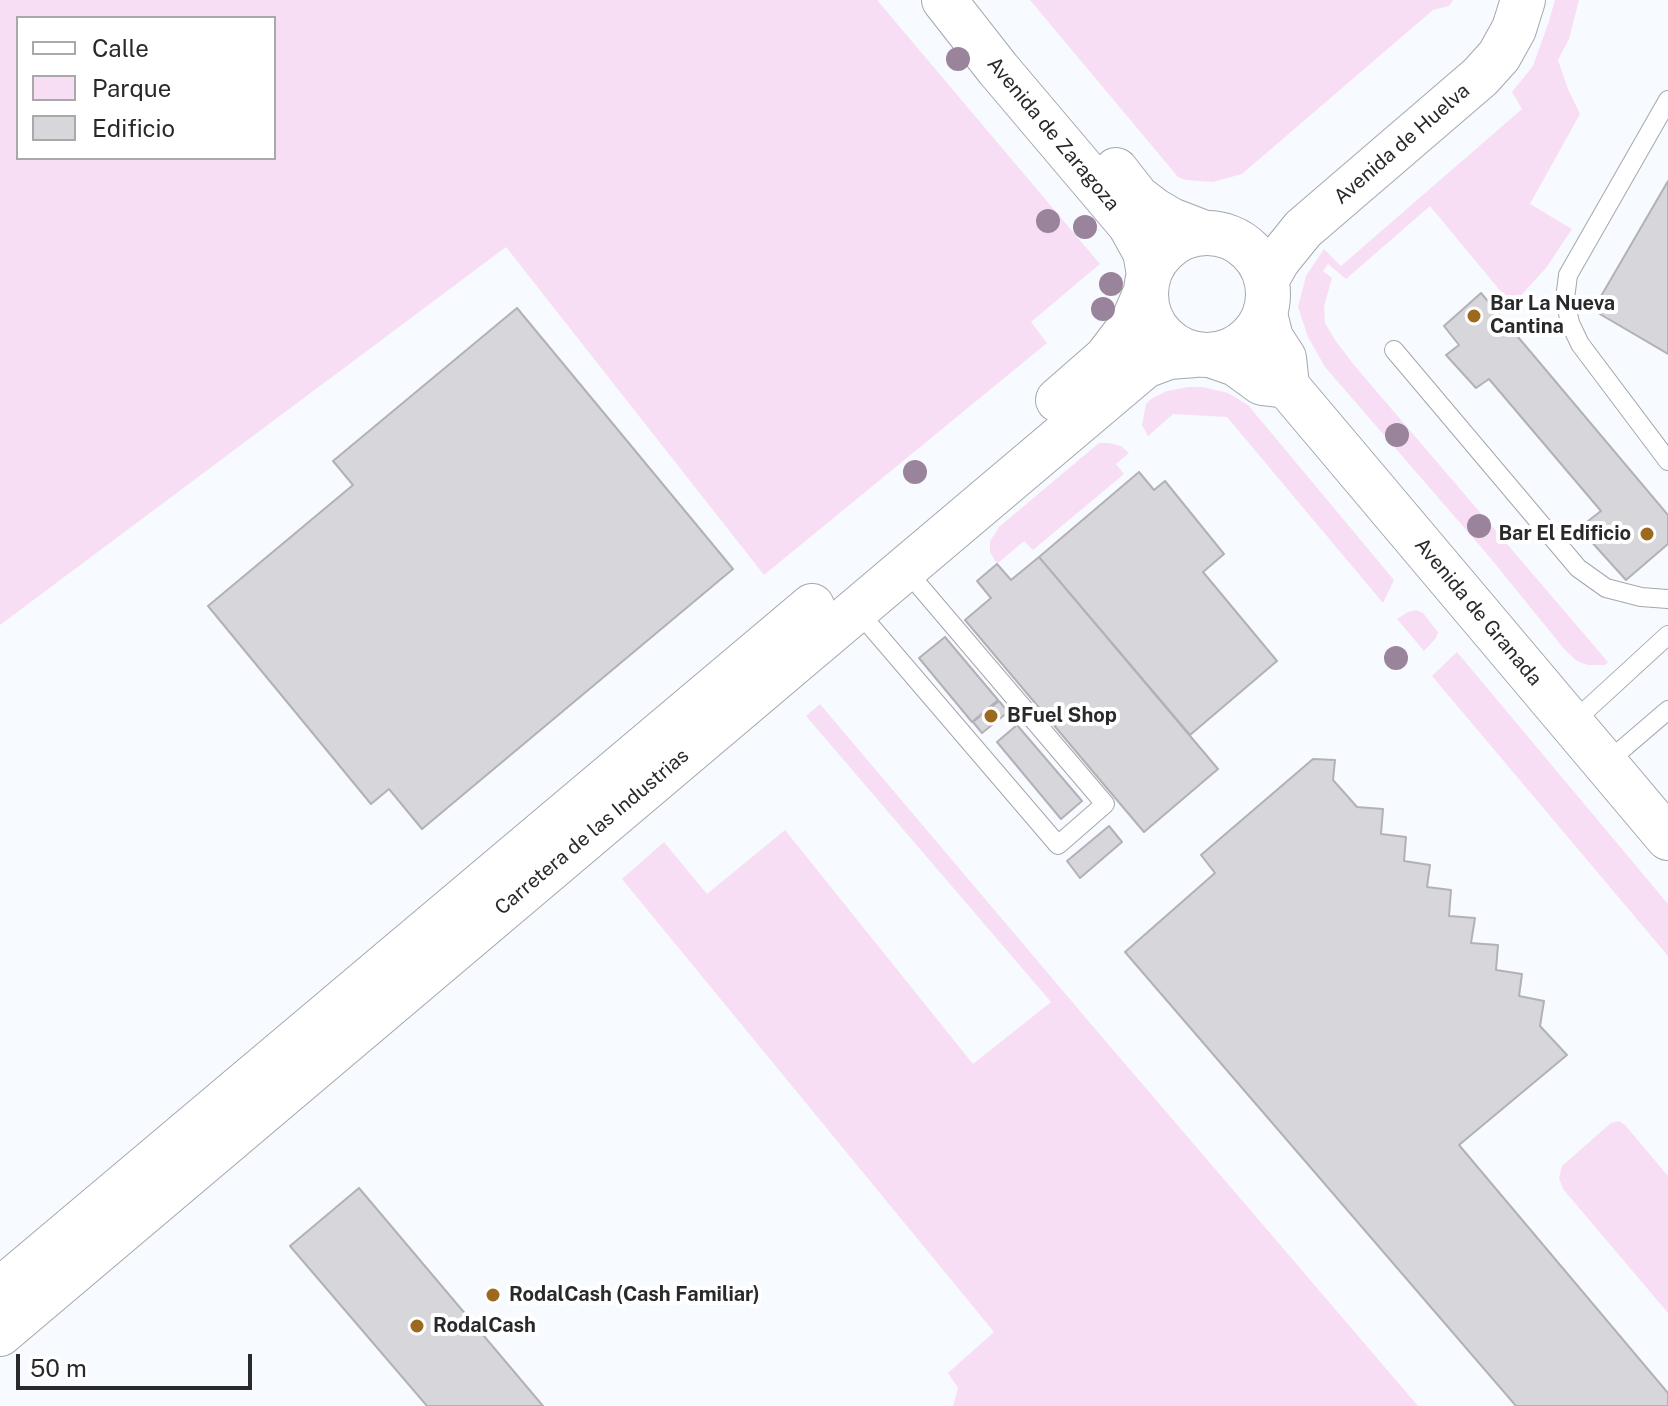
<!DOCTYPE html>
<html>
<head>
<meta charset="utf-8">
<style>
	body { margin:0 }
	#map { position:relative; width:1668px; height:1406px; overflow:hidden; background:#f7fafe; font-family:"Public Sans",sans-serif }
	canvas { display:block }
	.legend { position:absolute; left:16px; top:16px; width:260px; height:144px; box-sizing:border-box; background:#fff; border:2px solid #a9a9aa; margin:0; padding:10px 14px; list-style:none; font-size:24px; color:#28292b }
	.legend li { display:flex; align-items:center; gap:16px; height:40px }
	.legend b { width:40px; border:2px solid #a9a9aa }
	.scale { position:absolute; left:16px; top:1354px; width:236px; height:36px; box-sizing:border-box; border:4px solid #28292b; border-top:0; padding-left:10px; font-size:24px; line-height:28px; white-space:nowrap; color:#28292b; -webkit-text-stroke:6px #fff; paint-order:stroke }
</style>
</head>
<body>
<div id="map">
<canvas width="1668" height="1406"></canvas>
<ul class="legend">
<li><b style="height:10px;background:#fff"></b>Calle</li>
<li><b style="height:22px;background:#f8def5"></b>Parque</li>
<li><b style="height:22px;background:#d7d6db"></b>Edificio</li>
</ul>
<div class="scale">50 m</div>
</div>
<script>
const g = document.querySelector('canvas').getContext('2d');
g.lineJoin = 'round';
function fill(path, color) {
  g.fillStyle = color;
  g.fill(path, 'evenodd');
}
function shape(rows) {
  const path = new Path2D();
  for (const r of rows) {
    if (r.length === 3) {
      path.moveTo(r[0] + r[2], r[1]);
      path.arc(r[0], r[1], r[2], 0, 2 * Math.PI);
      continue;
    }
    path.moveTo(r[0], r[1]);
    for (let i = 2; i < r.length; i += 2) path.lineTo(r[i], r[i + 1]);
  }
  return path;
}
function strokePath(path, color, width, dash) {
  g.strokeStyle = color;
  g.lineWidth = width;
  g.lineCap = dash ? 'butt' : 'round';
  g.setLineDash(dash || []);
  g.stroke(path);
}
function label(font, color, halo, rows, align = 'center') {
  g.font = font + ' "Public Sans",sans-serif';
  g.lineWidth = 8;
  g.setLineDash([]);
  g.textBaseline = 'middle';
  g.strokeStyle = halo;
  g.fillStyle = color;
  for (const [text, x, y, turn = 0] of rows) {
    g.save();
    g.translate(x, y);
    g.rotate((+turn || 0) * Math.PI / 180);
    g.textAlign = isNaN(turn) ? turn : align;
    if (halo) g.strokeText(text, 0, 0);
    g.fillText(text, 0, 0);
    g.restore();
  }
}
const green = shape([
	[0,0,877,0,1100,264,1031,322,1047,343,764,575,506,247,0,625],
	[18,18,274,18,274,158,18,158],
	[1030,0,1453,0,1449,6,1433,10,1242,174,1213,182,1186,180,1178,177],
	[1555,0,1579,0,1569,39,1558,60,1568,89,1580,114,1530,204,1572,229,1546,268,1512,305,1430,206,1346,279,1328,264,1323,271,1332,278,1324,307,1325,323,1335,340,1354,365,1608,662,1605,665,1588,665,1577,661,1565,650,1487,554,1325,367,1308,337,1298,307,1306,276,1324,249,1341,266,1522,109,1512,92,1533,66,1549,21],
	[1188,387,1203,387,1228,393,1248,405,1394,580,1383,603,1227,417,1173,414,1148,436,1142,425,1146,404,1151,399,1167,391],
	[1099,443,1109,443,1121,446,1129,453,1116,464,1124,474,1033,550,1024,541,997,564,990,552,990,541,999,527],
	[1416,610,1423,613,1438,632,1436,638,1424,651,1397,619,1408,612],
	[1457,652,1668,904,1668,956,1432,676],
	[820,704,1085,1017,1418,1406,953,1406,958,1388,948,1373,994,1332,622,879,664,842,707,894,785,830,973,1064,1051,1002,806,716],
	[1619,1121,1625,1125,1668,1176,1668,1313,1563,1189,1559,1178,1562,1166,1611,1123]
]);
const building = shape([
	[1668,181,1668,354,1593,310,1668,181],
	[1481,293,1668,515,1668,544,1626,580,1579,528,1601,511,1489,379,1476,388,1446,355,1459,345,1444,326,1481,293],
	[517,308,733,569,422,829,389,789,371,804,208,606,353,485,333,461,517,308],
	[1139,472,1154,490,1165,481,1224,554,1203,572,1277,661,1190,735,1039,557,1139,472],
	[1039,557,1218,769,1144,832,965,620,991,598,977,581,997,564,1011,580,1039,557],
	[945,637,998,700,972,722,919,658,945,637],
	[999,701,1008,712,982,733,973,722,999,701],
	[1017,725,1082,801,1061,819,997,742,1017,725],
	[1313,759,1335,760,1333,780,1357,807,1383,809,1381,834,1406,837,1404,861,1430,865,1427,887,1451,890,1449,916,1475,918,1471,943,1498,945,1496,970,1522,974,1519,996,1544,1001,1540,1026,1567,1055,1459,1145,1668,1393,1668,1406,1516,1406,1125,952,1215,873,1201,855,1313,759],
	[1109,826,1122,842,1080,878,1067,861,1109,826],
	[359,1188,543,1406,427,1406,290,1246,359,1188]
]);
const service = shape([
	[1668,100,1568,275,1565,299,1570,323,1580,344,1668,461],
	[1394,350,1578,568,1606,588,1641,597,1668,599],
	[856,609,1058,845,1105,804,905,569],
	[1571,724,1668,635],
	[1605,764,1668,710]
]);
const tertiary = shape([
	[944,0,998,69,1130,225,1145,252,1149,274],
	[1116,170,1137,197,1154,210,1171,220,1202,232],
	[1265,314,1271,338,1284,358,1287,386,1668,838],
	[1213,356,1236,364,1262,383,1287,386]
]);
const primary = shape([
	[1207,294,61],
	[1267,279,1278,260,1303,229,1480,77,1499,56,1514,29,1523,0],
	[1058,400,1106,358,1132,324,1146,291],
	[0,1290,812,606],
	[0,1334,1145,366,1169,357,1195,355]
]);
const trees = [
	[958,59],
	[1048,221],
	[1085,227],
	[1111,284],
	[1103,309],
	[1397,435],
	[915,472],
	[1479,526],
	[1396,658]
];
const markers = [
	[1474,316,8,"#9c691f"],
	[1647,534,8,"#9c691f"],
	[991,716,8,"#9c691f"],
	[493,1295,8,"#9c691f"],
	[417,1326,8,"#9c691f"]
];
const streetNames = [
	["Avenida de Zaragoza",1053,134,50],
	["Avenida de Huelva",1402,144,-41],
	["Avenida de Granada",1478,612,50],
	["Carretera de las Industrias",592,832,-40]
];
const poiNames = [
	["Bar La Nueva",1490,304],
	["Cantina",1490,327],
	["Bar El Edificio",1631,534,"right"],
	["BFuel Shop",1007,716],
	["RodalCash (Cash Familiar)",509,1295],
	["RodalCash",433,1326]
];
fill(green, '#f8def5');
fill(building, '#d7d6db');
strokePath(building, '#b2b1b7', 2);
strokePath(service, '#a4a7ac', 20);
strokePath(tertiary, '#a4a7ac', 46);
strokePath(primary, '#a4a7ac', 46);
strokePath(service, '#fff', 18);
strokePath(tertiary, '#fff', 44);
strokePath(primary, '#fff', 44);
g.fillStyle = '#9a849c';
for (const [x, y] of trees) {
  g.beginPath();
  g.arc(x, y, 12, 0, 2 * Math.PI);
  g.fill();
}
for (const [x, y, r, color] of markers) {
  const dot = new Path2D();
  dot.arc(x, y, r, 0, 2 * Math.PI);
  g.fillStyle = color;
  g.fill(dot);
  strokePath(dot, '#fff', 3);
}
label('20px', '#28292b', '#fff', streetNames);
label('bold 20px', '#28292b', '#fff', poiNames, 'left');
</script>
</body>
</html>
